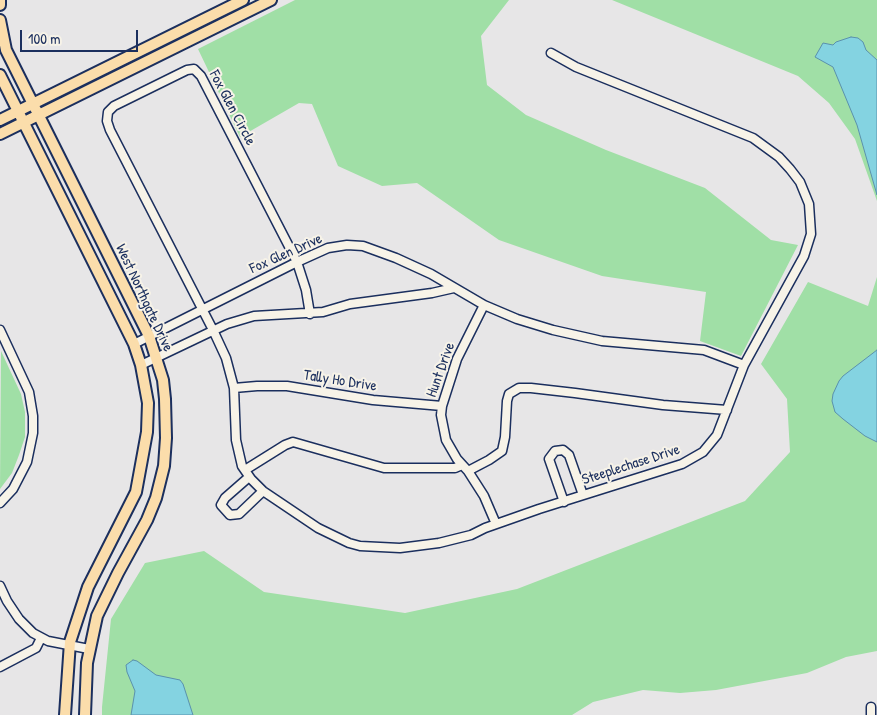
<!DOCTYPE html>
<html>
<head>
<meta charset="utf-8">
<style>
	body { margin:0 }
	#map { position:relative; width:877px; height:715px; overflow:hidden; background:#e7e6e7; font-family:"Patrick Hand",sans-serif }
	canvas { display:block }
	.scale { position:absolute; left:20px; top:30px; width:118px; height:22px; box-sizing:border-box; border:2px solid #1b2f5e; border-top:0; padding-left:6px; font-size:15px; line-height:18px; white-space:nowrap; color:#1b2f5e; -webkit-text-stroke:4px #f7f3e8; paint-order:stroke }
</style>
</head>
<body>
<div id="map">
<canvas width="877" height="715"></canvas>
<div class="scale">100 m</div>
</div>
<script>
const g = document.querySelector('canvas').getContext('2d');
g.lineJoin = 'round';
function fill(path, color) {
  g.fillStyle = color;
  g.fill(path, 'evenodd');
}
function shape(rows) {
  const path = new Path2D();
  for (const r of rows) {
    path.moveTo(r[0], r[1]);
    for (let i = 2; i < r.length; i += 2) path.lineTo(r[i], r[i + 1]);
  }
  return path;
}
function strokePath(path, color, width, dash) {
  g.strokeStyle = color;
  g.lineWidth = width;
  g.lineCap = dash ? 'butt' : 'round';
  g.setLineDash(dash || []);
  g.stroke(path);
}
function label(font, color, halo, rows, align = 'center') {
  g.font = font + ' "Patrick Hand",sans-serif';
  g.lineWidth = 4;
  g.setLineDash([]);
  g.textBaseline = 'middle';
  g.strokeStyle = halo;
  g.fillStyle = color;
  for (const [text, x, y, turn = 0] of rows) {
    g.save();
    g.translate(x, y);
    g.rotate((+turn || 0) * Math.PI / 180);
    g.textAlign = isNaN(turn) ? turn : align;
    if (halo) g.strokeText(text, 0, 0);
    g.fillText(text, 0, 0);
    g.restore();
  }
}
const green = shape([
	[295,0,509,0,481,36,487,85,526,115,606,150,705,188,771,240,798,245,741,356,700,341,706,292,602,276,499,240,417,183,382,186,338,166,312,104,299,103,240,137,198,49],
	[612,0,877,0,877,201,855,139,829,103,798,76],
	[877,277,877,651,846,657,807,673,716,690,680,693,643,690,593,702,572,715,102,715,102,707,111,619,145,563,204,551,264,592,405,613,517,589,745,501,790,452,787,399,761,364,808,282,868,306],
	[1,351,21,394,25,412,25,437,19,455,12,473,0,489]
]);
const water = shape([
	[851,37,858,38,863,42,866,50,877,60,877,195,857,125,833,67,815,57,823,43,833,45,836,42,851,37],
	[877,350,877,442,865,436,843,419,835,412,832,401,833,394,839,381,843,376,877,350],
	[133,660,137,661,156,675,180,680,183,684,193,715,131,715,135,691,127,672,126,665,133,660]
]);
const minor = shape([
	[484,305,457,359,442,406,441,415,446,440,457,459,468,471,484,496,496,524],
	[310,314,306,290,297,262,201,76,194,69,187,70,114,106,108,112,107,121,110,130,213,330,226,358,234,388,236,440,242,466,251,479,263,491,318,528,349,543,360,546,400,548,439,543,471,535,485,528,539,509,682,464,703,452,717,435,744,365,804,256,811,234,809,204,800,182,790,169,779,157,753,138,576,67,551,53],
	[0,330,29,392,33,416,33,433,27,462,13,489,0,503],
	[134,344,297,262,328,248,347,245,363,246,396,258,431,274,484,305,517,319,553,330,602,341,704,350,744,365],
	[141,365,227,324,254,316,323,312,350,304,432,293,454,288],
	[234,388,257,386,287,386,373,400,442,406],
	[245,470,285,445,293,442,384,468,455,468,462,465],
	[468,471,489,460,502,451,505,437,507,401,509,394,519,388,531,388,575,393,663,405,727,410],
	[249,477,225,498,221,505,230,515,239,514,263,491],
	[564,502,549,459,555,451,563,450,569,455,583,495],
	[0,586,7,601,19,619,33,633,48,641,89,649],
	[0,667,36,648,41,638],
	[871,707,871,715]
]);
const major = shape([
	[0,5,0,0],
	[0,20,6,50,149,336,163,380,165,399,166,438,164,466,156,498,147,520,118,573,97,616,87,663,85,715],
	[0,75,134,344,141,365,148,403,147,432,136,492,88,587,70,642,65,715],
	[0,120,243,0],
	[0,134,271,0]
]);
const streetNames = [
	["Fox Glen Circle",232,108,62],
	["Fox Glen Drive",286,254,-24],
	["West Northgate Drive",144,298,65],
	["Hunt Drive",441,370,-70],
	["Tally Ho Drive",340,381,9],
	["Steeplechase Drive",631,465,-18]
];
fill(green, '#a0dfa6');
fill(water, '#84d3e1');
strokePath(water, '#5a91ad', 1);
strokePath(minor, '#1b2f5e', 11);
strokePath(major, '#1b2f5e', 14);
strokePath(minor, '#f7f3e8', 8);
strokePath(major, '#fbddab', 10);
label('15px', '#1b2f5e', '#f7f3e8', streetNames);
</script>
</body>
</html>
